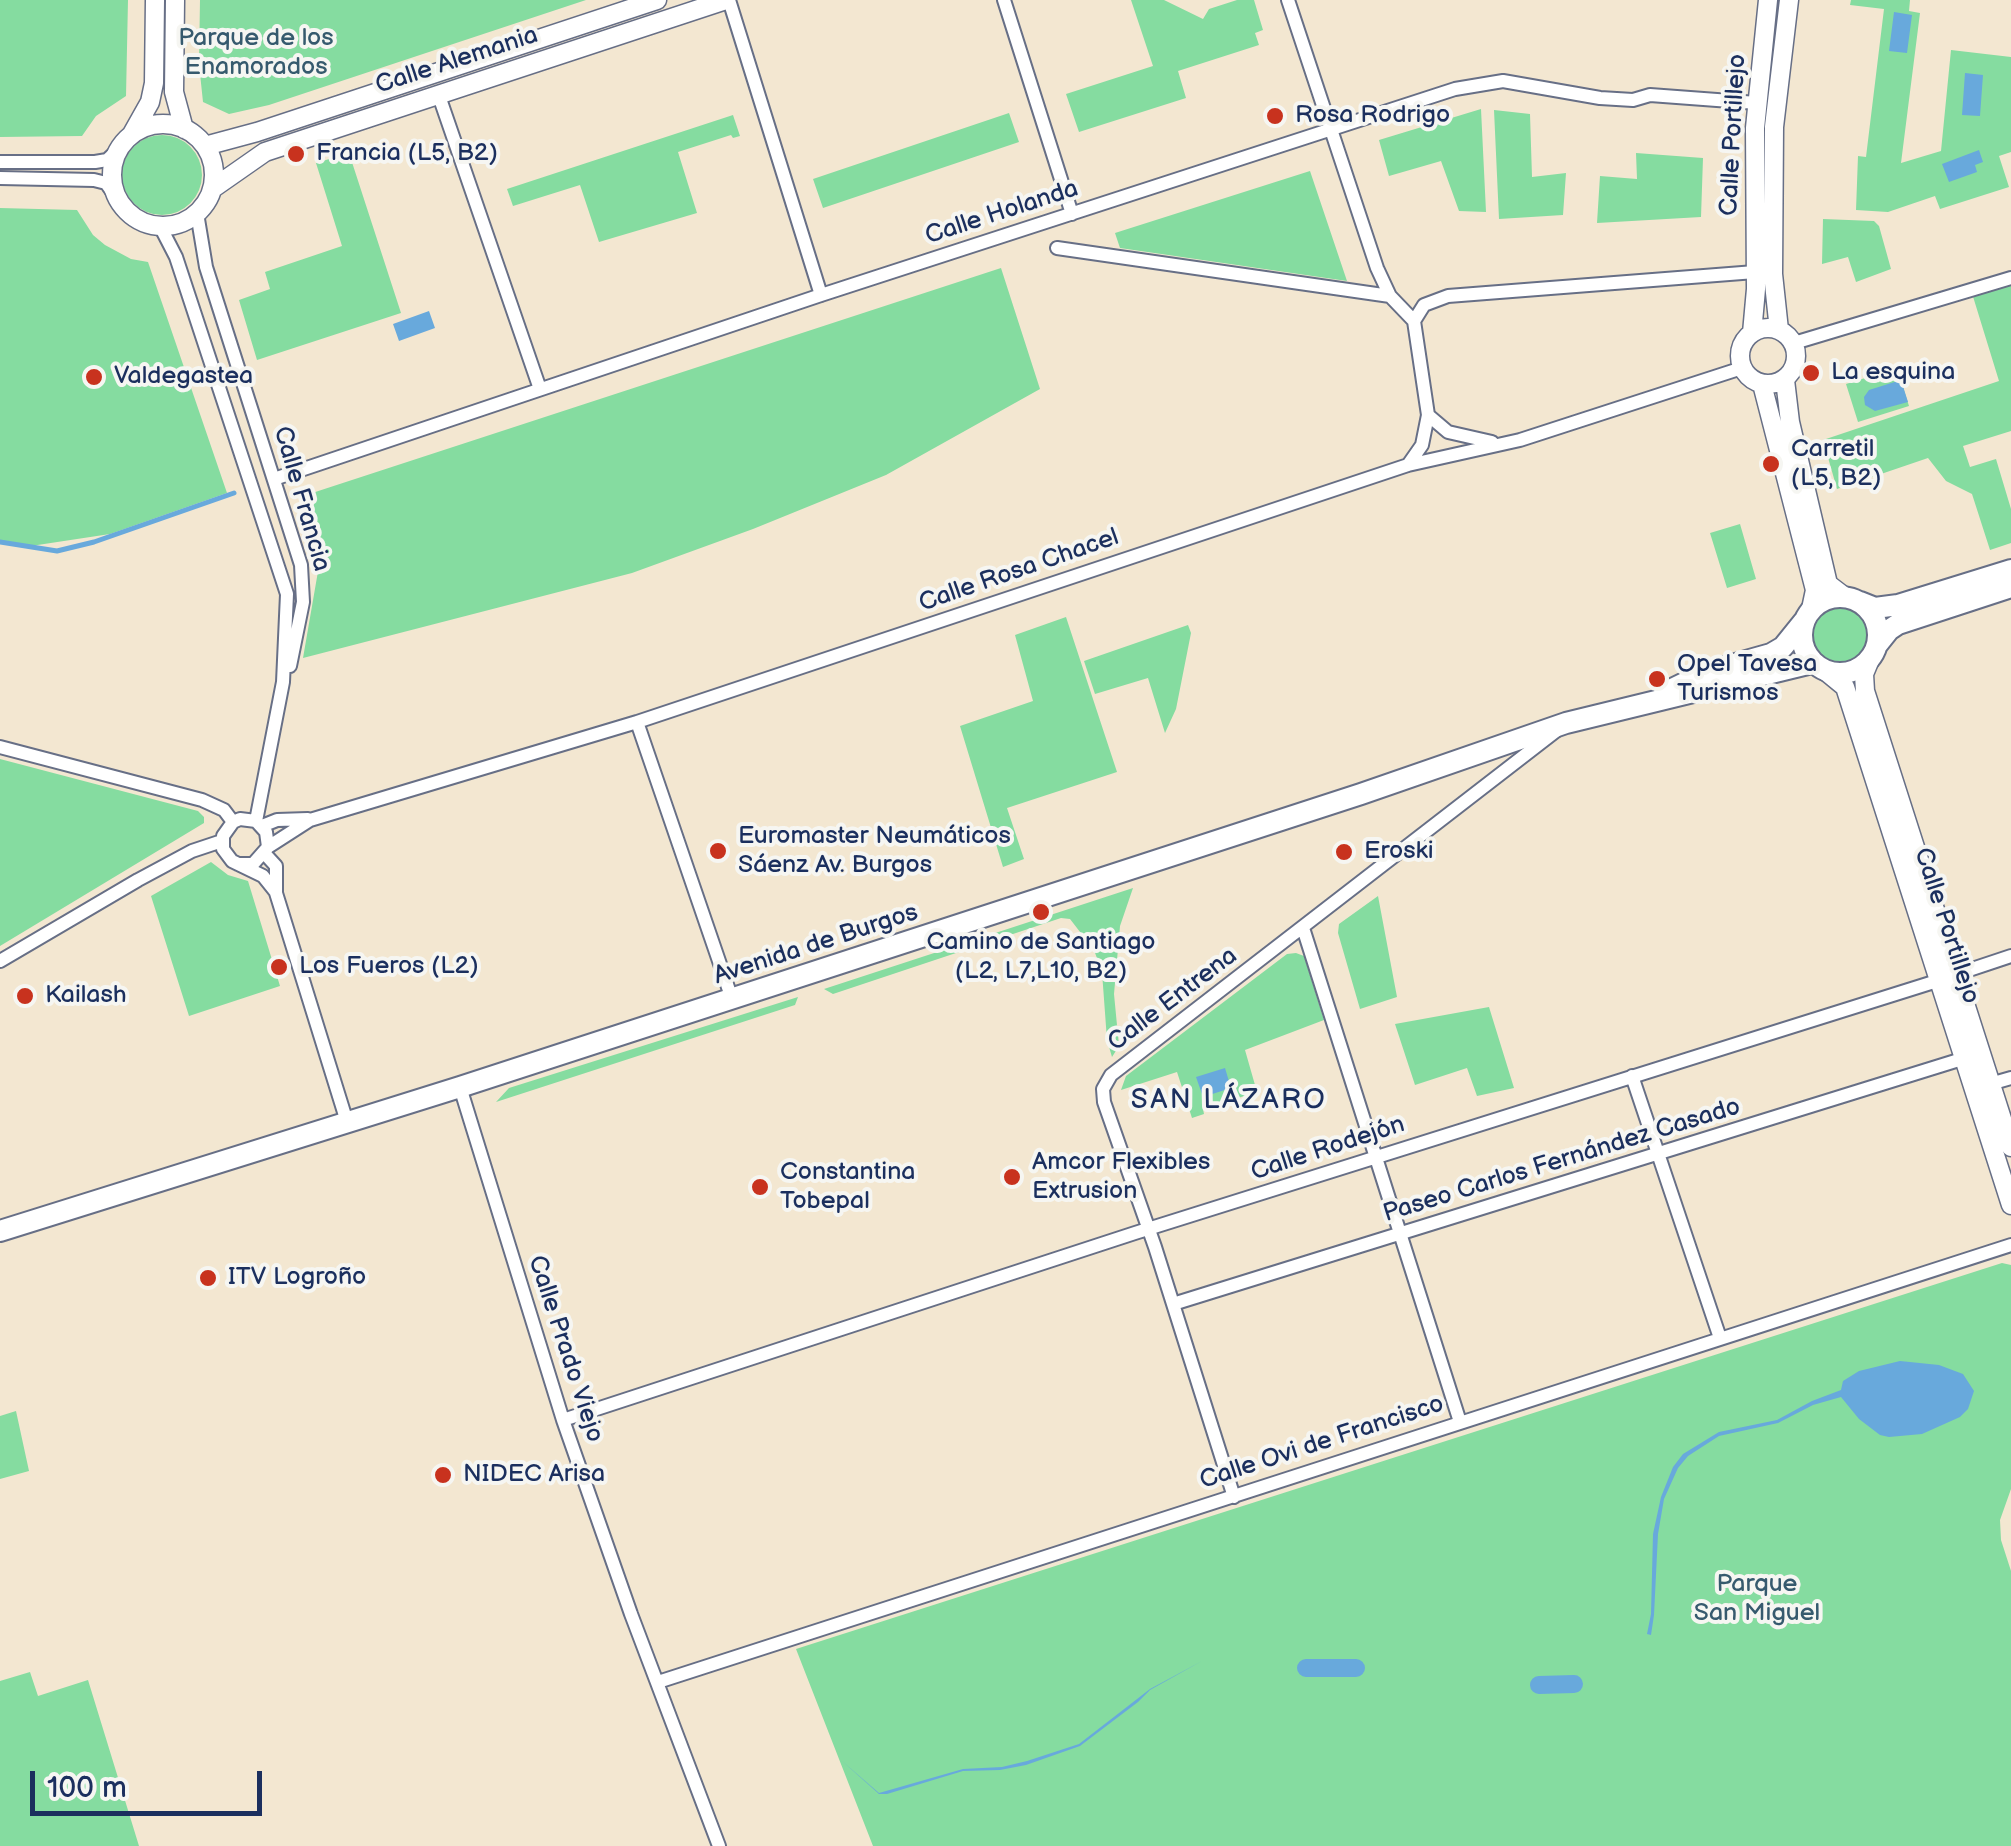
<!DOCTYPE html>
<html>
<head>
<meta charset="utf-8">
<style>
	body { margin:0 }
	#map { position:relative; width:2011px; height:1846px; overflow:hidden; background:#f3e7d1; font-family:"Balsamiq Sans",sans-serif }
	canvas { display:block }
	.scale { position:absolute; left:30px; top:1771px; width:232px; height:45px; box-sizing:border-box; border:5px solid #1b2f5e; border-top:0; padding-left:12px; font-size:30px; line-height:35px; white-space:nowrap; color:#1b2f5e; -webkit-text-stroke:8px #f6f6f2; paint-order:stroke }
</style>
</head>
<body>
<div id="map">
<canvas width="2011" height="1846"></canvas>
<div class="scale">100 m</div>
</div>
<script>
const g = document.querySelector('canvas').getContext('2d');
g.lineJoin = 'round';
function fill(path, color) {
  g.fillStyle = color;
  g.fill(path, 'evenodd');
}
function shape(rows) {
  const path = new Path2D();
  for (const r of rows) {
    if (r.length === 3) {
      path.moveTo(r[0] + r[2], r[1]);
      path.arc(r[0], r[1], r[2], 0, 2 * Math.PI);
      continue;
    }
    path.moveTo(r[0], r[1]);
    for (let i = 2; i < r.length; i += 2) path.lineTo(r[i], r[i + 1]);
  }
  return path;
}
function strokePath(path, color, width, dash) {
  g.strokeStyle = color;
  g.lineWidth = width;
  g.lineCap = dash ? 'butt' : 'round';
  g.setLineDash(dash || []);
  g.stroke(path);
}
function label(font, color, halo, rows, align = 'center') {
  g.font = font + ' "Balsamiq Sans",sans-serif';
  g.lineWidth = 8;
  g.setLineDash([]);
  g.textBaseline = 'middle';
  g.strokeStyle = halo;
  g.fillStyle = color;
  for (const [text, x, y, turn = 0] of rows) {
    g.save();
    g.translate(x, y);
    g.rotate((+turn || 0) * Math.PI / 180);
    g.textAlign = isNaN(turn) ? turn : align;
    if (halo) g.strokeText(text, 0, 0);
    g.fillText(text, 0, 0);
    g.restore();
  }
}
const green = shape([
	[0,0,128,0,126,96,96,116,82,136,0,137],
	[200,0,586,0,269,105,229,114,203,102,199,64],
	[1131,0,1164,0,1203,19,1209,9,1237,0,1254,0,1263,30,1255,33,1259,45,1178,71,1186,98,1079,132,1066,94,1153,66],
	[1851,0,1910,0,1909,11,1920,13,1901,163,1941,151,1951,50,2011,57,2011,152,1999,156,2009,187,1940,209,1935,196,1888,212,1856,210,1858,156,1866,157,1884,9,1850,5],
	[1481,109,1486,212,1459,211,1441,161,1389,176,1379,140],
	[1494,110,1530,114,1532,177,1566,173,1563,215,1499,219],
	[1009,113,1019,142,823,208,813,179],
	[733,115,740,136,733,138,731,135,678,152,697,213,599,242,580,185,513,206,507,189],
	[162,175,40],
	[349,153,401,313,257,360,239,300,270,289,265,272,342,246,316,163],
	[1636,153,1703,158,1701,217,1597,223,1600,176,1637,179],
	[1310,171,1347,281,1120,248,1115,233],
	[0,208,77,210,93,235,105,245,131,259,148,262,227,493,110,534,31,546,0,542],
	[1823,219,1874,221,1879,226,1891,269,1856,282,1848,257,1822,264],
	[1001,268,1040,389,886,475,753,529,632,573,303,658,321,554,303,496],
	[2011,278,2011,431,1963,446,1970,467,1996,459,2011,509,2011,543,1990,550,1972,494,1946,481,1928,458,1837,489,1823,440,1999,381,1971,290],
	[1897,368,1909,406,1858,422,1846,384],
	[1740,524,1756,579,1727,588,1710,533],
	[1841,636,29],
	[1066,617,1117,772,1007,808,1024,859,1003,867,960,726,1033,701,1015,635],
	[1188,625,1191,633,1176,709,1165,733,1148,678,1095,694,1084,661],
	[0,759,198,811,204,817,204,823,0,946],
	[211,862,228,875,248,881,280,986,189,1016,151,896],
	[1133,888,1120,926,1114,994,1119,1046,1112,1057,1107,1040,1102,972,1094,950,1070,919,1061,918,833,994,824,989],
	[1378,896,1397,997,1360,1009,1338,933,1339,924],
	[1296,953,1304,956,1324,1020,1245,1050,1257,1092,1203,1109,1204,1114,1192,1118,1177,1072,1121,1090,1126,1076,1287,954],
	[798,997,795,1005,496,1102,509,1088],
	[1489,1007,1514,1088,1477,1096,1467,1068,1415,1085,1395,1024],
	[2002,1263,2011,1265,2011,1489,2000,1520,2001,1540,2011,1571,2011,1846,873,1846,796,1649],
	[16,1411,29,1471,0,1479,0,1416],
	[30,1672,38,1696,88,1680,139,1846,0,1846,0,1681]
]);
const water = shape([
	[1894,12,1912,15,1907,53,1889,51],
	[1965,73,1983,75,1980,116,1962,115],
	[1979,150,1983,162,1975,165,1977,172,1949,182,1942,164],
	[429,311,435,328,399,341,393,324],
	[1901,380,1908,402,1875,411,1865,405,1864,397,1869,390],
	[1225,1068,1231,1088,1203,1097,1196,1077],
	[1900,1361,1939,1365,1963,1374,1974,1391,1968,1409,1960,1417,1922,1434,1889,1437,1880,1435,1859,1419,1841,1397,1813,1405,1778,1423,1719,1436,1688,1456,1678,1468,1664,1499,1658,1534,1654,1615,1651,1635,1647,1634,1651,1614,1653,1534,1661,1497,1673,1467,1683,1454,1719,1432,1777,1420,1812,1401,1841,1390,1843,1381,1859,1371],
	[1202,1661,1150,1690,1138,1702,1080,1746,1026,1765,1000,1770,963,1771,887,1794,879,1794,842,1761,879,1793,963,1769,1002,1767,1027,1761,1079,1744,1150,1689]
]);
const stream = shape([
	[0,542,57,551,94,542,234,493]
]);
const canal = shape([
	[1306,1668,1356,1668],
	[1539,1685,1574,1684]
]);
const street = shape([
	[729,0,821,295],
	[1004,0,1072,214],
	[1288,0,1377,268,1390,296,1414,321,1428,415,1422,445,1408,465],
	[438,93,540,389],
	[0,162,95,162,107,160,119,149],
	[0,178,94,180,106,183,123,207],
	[197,213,206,267,301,565,303,602,290,666],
	[160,226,176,257,287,594,283,682,256,821],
	[1057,248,1390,296],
	[1414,321,1424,305,1448,296,1755,272],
	[1794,343,2011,278],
	[1428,415,1448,432,1492,442],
	[274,479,821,295,1455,89,1503,81,1600,98,1633,100,1650,95,1757,103],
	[637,722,732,999],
	[0,747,202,800,224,810,233,822],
	[262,826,277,820,308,819],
	[268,847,310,820,637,722,1408,465,1520,440,1742,368],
	[265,854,276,866,276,893,347,1122],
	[238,864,253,864,268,847,266,832,256,821,240,819,233,822,223,836,223,849,232,861,263,876,275,891],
	[1303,928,1460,1422],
	[0,961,138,880,192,851,222,841],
	[1954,975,2011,956],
	[1632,1076,1720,1338],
	[1990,1084,2011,1078],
	[460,1087,563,1420,631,1614,719,1846],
	[1173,1304,1962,1059],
	[563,1420,1135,1233,1937,981],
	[1234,1497,1155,1247,1104,1102,1103,1089,1111,1075,1556,731],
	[658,1682,2011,1245]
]);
const secondary = shape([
	[175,0,174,92,184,129],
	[163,175,51],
	[132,134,150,102,154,83,155,0],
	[205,146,257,132,657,0],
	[212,189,265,152,726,0],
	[1768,356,28],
	[1779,330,1773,274,1774,127,1789,0],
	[1752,333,1756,289,1755,128,1768,0],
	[1785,380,1790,422,1828,584,1845,597],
	[1762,384,1815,590,1811,609],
	[1871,657,1864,674,1865,691,2011,1147],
	[1823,669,1845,687,2011,1205]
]);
const primary = shape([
	[1840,635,38],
	[1860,602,1875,608,1898,605,2011,570],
	[1877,645,1889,630,1898,624,2011,587],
	[1664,693,1707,672,1771,654,1783,647,1804,621],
	[0,1231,460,1087,1361,794,1566,723,1812,663]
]);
const markers = [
	[1275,116,10,"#c8321e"],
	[296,154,10,"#c8321e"],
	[1811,373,10,"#c8321e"],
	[94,377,10,"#c8321e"],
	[1771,464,10,"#c8321e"],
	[1657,679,10,"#c8321e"],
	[718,851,10,"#c8321e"],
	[1344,852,10,"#c8321e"],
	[1041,912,10,"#c8321e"],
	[279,967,10,"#c8321e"],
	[25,996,10,"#c8321e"],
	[1012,1177,10,"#c8321e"],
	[760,1187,10,"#c8321e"],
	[208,1278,10,"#c8321e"],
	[443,1475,10,"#c8321e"]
];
const parkNames = [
	["Parque de los",256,39],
	["Enamorados",256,68],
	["Parque",1757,1585],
	["San Miguel",1757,1614]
];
const streetNames = [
	["Calle Alemania",457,61,-18],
	["Calle Portillejo",1734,135,-87],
	["Calle Holanda",1002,213,-18],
	["Calle Francia",301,499,74],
	["Calle Rosa Chacel",1019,571,-19],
	["Calle Portillejo",1946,926,72],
	["Avenida de Burgos",816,945,-18],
	["Calle Entrena",1173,1000,-37],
	["Calle Rodejón",1328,1149,-18],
	["Paseo Carlos Fernández Casado",1562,1161,-17],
	["Calle Prado Viejo",565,1349,72],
	["Calle Ovi de Francisco",1322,1443,-18]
];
const poiNames = [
	["Rosa Rodrigo",1295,116],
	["Francia (L5, B2)",316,154],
	["La esquina",1831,373],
	["Valdegastea",114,377],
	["Carretil",1791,450],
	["(L5, B2)",1791,479],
	["Opel Tavesa",1677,665],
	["Turismos",1677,694],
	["Euromaster Neumáticos",738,837],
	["Sáenz Av. Burgos",738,866],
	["Eroski",1364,852],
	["Camino de Santiago",1041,943,"center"],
	["(L2, L7,L10, B2)",1041,972,"center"],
	["Los Fueros (L2)",299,967],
	["Kailash",45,996],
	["Amcor Flexibles",1032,1163],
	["Extrusion",1032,1192],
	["Constantina",780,1173],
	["Tobepal",780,1202],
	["ITV Logroño",228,1278],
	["NIDEC Arisa",463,1475]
];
const neighbourhoodNames = [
	["SAN LÁZARO",1229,1101]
];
fill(green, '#85dca0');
fill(water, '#68a9dc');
strokePath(stream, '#68a9dc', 5);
strokePath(canal, '#68a9dc', 18);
strokePath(street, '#676f86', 16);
strokePath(secondary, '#676f86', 21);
strokePath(primary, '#676f86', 24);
strokePath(street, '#fff', 12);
strokePath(secondary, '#fff', 18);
strokePath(primary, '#fff', 20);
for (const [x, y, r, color] of markers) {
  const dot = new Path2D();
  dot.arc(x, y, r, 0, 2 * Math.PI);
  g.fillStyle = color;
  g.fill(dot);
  strokePath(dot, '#f6f6f2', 4);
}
label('25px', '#365a6e', '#f6f6f2', parkNames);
label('25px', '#1b2f5e', '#f6f6f2', streetNames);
label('25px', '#1b2f5e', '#f6f6f2', poiNames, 'left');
g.letterSpacing = '2.5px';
label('28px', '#1b2f5e', '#f6f6f2', neighbourhoodNames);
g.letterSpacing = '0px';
</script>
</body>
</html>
